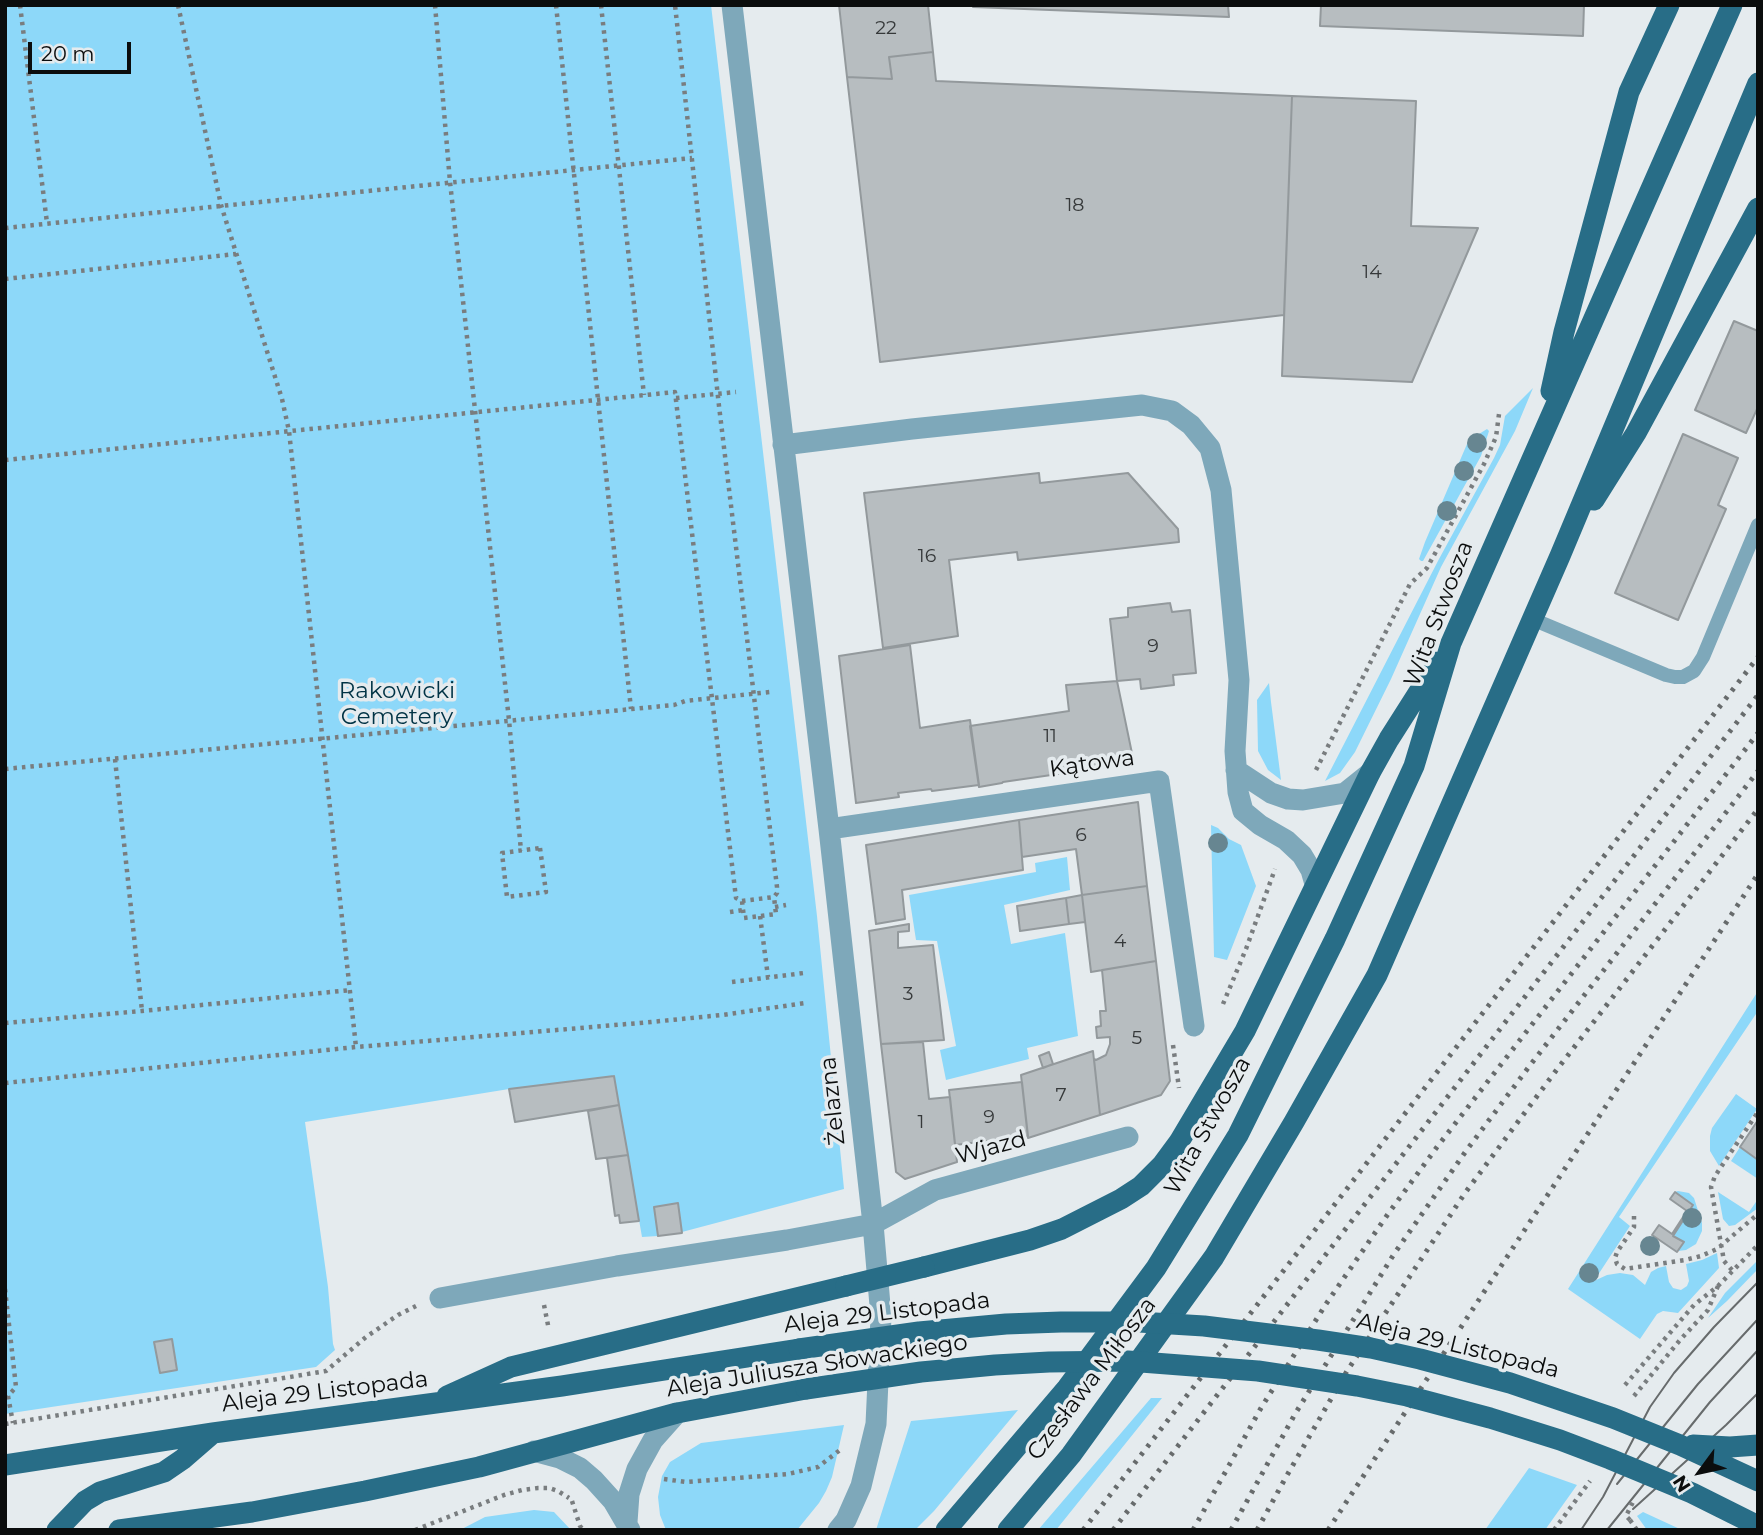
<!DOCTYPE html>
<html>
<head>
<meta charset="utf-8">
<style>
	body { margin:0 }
	#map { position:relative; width:1763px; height:1535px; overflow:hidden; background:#e5ebee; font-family:Montserrat,sans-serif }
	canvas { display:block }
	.frame { position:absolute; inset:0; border:7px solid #0b0d0d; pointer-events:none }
	.north { position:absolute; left:1665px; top:1437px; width:70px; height:70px; -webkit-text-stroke:5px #e5ebee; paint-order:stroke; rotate:237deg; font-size:19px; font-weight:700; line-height:28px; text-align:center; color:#0b0d0d }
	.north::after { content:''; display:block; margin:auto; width:24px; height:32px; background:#0b0d0d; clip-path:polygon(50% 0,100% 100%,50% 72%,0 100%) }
	.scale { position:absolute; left:28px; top:42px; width:103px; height:32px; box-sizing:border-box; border:4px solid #0b0d0d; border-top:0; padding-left:9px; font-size:21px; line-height:24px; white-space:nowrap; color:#0b0d0d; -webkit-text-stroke:5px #e5ebee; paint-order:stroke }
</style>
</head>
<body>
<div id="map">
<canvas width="1763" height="1535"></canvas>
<div class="frame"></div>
<div class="north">N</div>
<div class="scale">20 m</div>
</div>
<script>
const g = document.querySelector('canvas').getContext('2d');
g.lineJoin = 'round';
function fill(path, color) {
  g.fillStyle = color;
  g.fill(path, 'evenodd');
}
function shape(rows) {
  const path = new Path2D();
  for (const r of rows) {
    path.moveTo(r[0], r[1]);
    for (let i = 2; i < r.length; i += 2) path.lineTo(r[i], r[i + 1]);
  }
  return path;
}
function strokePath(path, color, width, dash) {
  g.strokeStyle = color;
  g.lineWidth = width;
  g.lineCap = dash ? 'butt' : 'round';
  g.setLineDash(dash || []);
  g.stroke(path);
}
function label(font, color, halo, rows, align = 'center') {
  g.font = font + ' Montserrat,sans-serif';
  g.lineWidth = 7;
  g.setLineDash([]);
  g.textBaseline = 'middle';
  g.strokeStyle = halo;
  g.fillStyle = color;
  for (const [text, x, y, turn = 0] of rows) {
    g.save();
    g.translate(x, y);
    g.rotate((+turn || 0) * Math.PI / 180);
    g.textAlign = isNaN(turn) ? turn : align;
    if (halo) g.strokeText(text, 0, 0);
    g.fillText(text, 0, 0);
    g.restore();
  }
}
const green = shape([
	[5,5,711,5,817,916,844,1189,682,1232,678,1204,654,1207,658,1236,642,1237,614,1076,509,1089,305,1122,328,1287,333,1344,335,1350,316,1367,5,1414],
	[1533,388,1515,431,1441,567,1391,679,1355,752,1340,773,1325,781,1439,559,1494,458,1500,445,1505,416],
	[1487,429,1489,431,1481,456,1423,561,1421,561,1419,559,1425,542,1467,444,1471,439],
	[1269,683,1271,702,1281,780,1268,770,1258,751,1257,700],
	[1211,825,1218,828,1229,839,1241,845,1256,886,1227,960,1214,957],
	[1067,857,1070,890,1004,905,1011,944,1065,933,1078,1036,1027,1048,1029,1059,946,1080,940,1050,956,1046,937,941,916,940,909,895,1036,872,1035,863],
	[1758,991,1758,1011,1619,1217,1630,1226,1594,1281,1607,1275,1620,1273,1633,1275,1645,1285,1651,1272,1658,1268,1666,1266,1669,1282,1673,1288,1681,1290,1687,1286,1689,1281,1686,1264,1702,1260,1717,1253,1719,1268,1678,1313,1663,1311,1657,1314,1640,1339,1568,1289],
	[1736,1094,1757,1109,1719,1166,1710,1151,1710,1136,1712,1128],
	[1740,1147,1758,1160,1758,1179,1731,1161],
	[1678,1191,1689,1193,1694,1198,1702,1223,1702,1231,1696,1244,1686,1250,1678,1251,1683,1242,1673,1236,1693,1205,1675,1192],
	[1718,1192,1749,1212,1758,1199,1758,1208,1735,1225,1729,1226,1723,1219],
	[1758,1260,1758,1269,1727,1301,1708,1318,1725,1293],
	[1151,1398,1162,1398,1056,1530,1038,1530],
	[1018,1410,934,1511,915,1530,876,1530,911,1421],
	[844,1425,832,1477,826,1491,819,1503,797,1530,666,1530,660,1515,658,1497,662,1476,670,1462,701,1443],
	[1529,1468,1577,1485,1545,1530,1485,1530],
	[534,1510,554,1512,571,1530,460,1530,485,1517],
	[1643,1512,1682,1530,1647,1530,1637,1516]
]);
const building = shape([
	[839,5,928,5,933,52,889,57,892,79,847,77,839,5],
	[973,5,1228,5,1229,17,973,7,973,5],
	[1321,5,1584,5,1583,36,1320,26,1321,5],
	[933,52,936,81,1292,96,1284,315,880,362,847,77,892,79,889,57,933,52],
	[1292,96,1416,101,1411,226,1478,228,1412,382,1282,376,1292,96],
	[1734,321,1758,331,1758,407,1746,433,1695,410,1734,321],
	[1683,434,1738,458,1718,505,1726,509,1678,620,1615,593,1683,434],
	[1039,473,1040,483,1128,473,1178,529,1179,542,1018,560,1017,552,949,560,958,636,883,648,864,493,1039,473],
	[1170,603,1172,612,1190,610,1196,673,1173,675,1174,685,1141,689,1140,679,1117,681,1110,619,1128,617,1128,608,1170,603],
	[910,645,920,728,970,720,979,785,932,791,931,789,898,793,899,797,856,803,839,656,910,645],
	[1117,681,1134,763,1003,782,1002,783,979,787,970,726,1069,711,1066,685,1117,681],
	[1138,802,1147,886,1082,895,1076,849,1022,857,1019,820,1138,802],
	[1019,820,1023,870,902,890,905,919,876,924,866,845,1019,820],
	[1147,886,1156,961,1091,972,1082,895,1147,886],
	[1082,895,1085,922,1069,924,1066,898,1082,895],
	[1066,898,1069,924,1020,931,1017,906,1066,898],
	[909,924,909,931,898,932,898,948,933,945,944,1040,881,1044,869,931,909,924],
	[1156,961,1170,1081,1161,1095,1100,1115,1094,1059,1096,1060,1106,1055,1110,1044,1110,1037,1097,1038,1096,1027,1101,1026,1100,1011,1106,1011,1102,970,1156,961],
	[923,1042,929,1099,950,1097,957,1162,905,1179,896,1172,881,1044,923,1042],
	[1093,1051,1100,1115,1028,1138,1021,1075,1093,1051],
	[1049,1052,1053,1064,1043,1068,1039,1056,1049,1052],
	[614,1076,619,1105,515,1122,509,1089,614,1076],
	[1022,1082,1028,1136,955,1145,949,1090,1022,1082],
	[619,1105,628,1155,596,1159,588,1111,619,1105],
	[1758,1120,1758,1160,1740,1147,1758,1120],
	[628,1155,639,1221,620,1223,619,1215,615,1216,607,1158,628,1155],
	[1675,1192,1693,1205,1673,1236,1684,1242,1677,1252,1652,1235,1659,1225,1672,1234,1687,1211,1670,1199,1675,1192],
	[678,1203,682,1233,658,1236,654,1207,678,1203],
	[172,1339,177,1370,160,1373,154,1342,172,1339]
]);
const path = shape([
	[20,5,47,223],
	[178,5,221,205,282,399,289,431,356,1047],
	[435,5,450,182,509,720,521,851],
	[556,5,631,709],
	[601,5,644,395],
	[5,228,692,158],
	[5,279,236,254],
	[676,398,736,392],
	[5,460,675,392,736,898,742,901,744,918,776,914,774,897,777,893,777,887,719,406,675,5],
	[115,759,142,1011],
	[5,769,674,705,685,701,770,692],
	[1316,770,1410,584,1427,568,1484,464,1496,437,1499,414],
	[540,848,546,892,507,897,502,853,540,848],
	[742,901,774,897],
	[775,907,786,905],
	[730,912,743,910],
	[760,916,768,977],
	[732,982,804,973],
	[1223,1004,1246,949,1275,869],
	[5,1023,142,1011,351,990],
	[1173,1045,1179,1088],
	[5,1083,356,1047,651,1022,722,1015,805,1003],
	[1634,1216,1634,1227,1617,1252,1615,1258,1617,1264,1625,1269,1685,1260,1701,1256,1717,1249,1758,1214],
	[1732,1270,1724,1261,1711,1187,1715,1176,1758,1112],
	[5,1289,16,1387,8,1396,13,1423],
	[544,1305,549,1330],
	[1625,1385,1694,1305,1718,1286,1758,1245],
	[1634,1396,1680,1340,1708,1310,1718,1286],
	[5,1424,326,1371,366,1337,398,1315,416,1306],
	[664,1479,686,1482,788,1474,818,1467,840,1450],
	[572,1501,580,1526,583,1530],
	[1630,1520,1637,1530],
	[415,1530,504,1495,522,1490,538,1488,549,1488,558,1491,569,1498],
	[1554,1530,1590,1481]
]);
const lane = shape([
	[1532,619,1666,675,1675,677,1683,677,1694,671,1703,657,1758,525]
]);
const street = shape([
	[732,5,829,829,873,1224,881,1317,876,1424,861,1486,846,1520,838,1530],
	[783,445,912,429,1142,405,1172,411,1191,425,1210,448,1221,490,1239,680,1235,751,1238,792,1243,811,1260,825,1286,840,1302,855,1311,870,1315,884],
	[1236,770,1271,793,1288,799,1303,800,1345,793,1370,773],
	[829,829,1159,781,1194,1026],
	[440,1298,617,1266,787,1240,873,1224,935,1190,1128,1137],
	[534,1451,560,1458,580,1468,594,1480,613,1501,630,1530],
	[627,1522,629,1494,637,1469,653,1440,677,1413]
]);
const primary = shape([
	[1551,391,1564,332,1629,92,1669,5],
	[1594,500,1636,433,1758,208],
	[924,1267,1030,1240,1062,1229,1121,1199,1141,1186,1162,1165,1179,1142,1245,1031,1370,773,1389,739,1438,662],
	[447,1396,511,1367,846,1286],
	[5,1465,213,1433,562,1386,799,1349],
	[57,1530,85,1501,100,1492,164,1472,183,1459,213,1433],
	[119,1530,252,1512,365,1491,479,1467,677,1413,806,1389],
	[946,1530,1067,1388,1156,1268,1238,1135,1335,939,1414,766,1451,643,1732,5],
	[1008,1530,1071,1455,1214,1257,1294,1122,1377,975,1560,556,1758,83]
]);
const tram = shape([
	[1617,1484,1698,1384,1758,1319],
	[1633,1509,1726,1425,1758,1393],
	[1581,1530,1603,1497,1650,1407,1674,1373,1714,1327,1758,1282],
	[1607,1530,1710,1402,1758,1350]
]);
const rail = shape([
	[1083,1530,1758,657],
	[1113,1530,1758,695],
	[1193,1530,1261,1408,1326,1304,1388,1214,1437,1147,1758,733],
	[1231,1530,1295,1414,1394,1254,1466,1151,1531,1064,1758,771],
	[1257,1530,1286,1477,1347,1371,1465,1193,1555,1072,1758,809],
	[1328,1530,1758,874]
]);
const pathBridge = shape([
	[1630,1520,1626,1516,1634,1500]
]);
const primaryBridge = shape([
	[846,1286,924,1267],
	[799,1349,919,1332,1006,1324,1061,1322,1139,1322,1204,1326,1318,1340,1371,1348,1420,1359,1510,1383,1613,1418,1680,1445,1758,1481],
	[806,1389,921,1372,995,1365,1049,1362,1128,1361,1258,1371,1357,1386,1407,1396,1490,1418,1560,1440,1610,1459,1692,1493,1758,1526],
	[1693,1445,1730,1447,1758,1445]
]);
const trees = [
	[1477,443],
	[1464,471],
	[1447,511],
	[1218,843],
	[1692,1218],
	[1650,1246],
	[1589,1273]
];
const numberNames = [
	["22",886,28],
	["18",1075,205],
	["14",1372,272],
	["16",927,556],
	["9",1153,646],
	["11",1050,736],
	["6",1081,835],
	["4",1120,941],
	["3",908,994],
	["5",1137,1038],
	["7",1061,1095],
	["9",989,1117],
	["1",921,1122]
];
const streetNames = [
	["Wita Stwosza",1439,614,-69],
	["Kątowa",1092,764,-8],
	["Żelazna",833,1101,-96],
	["Wita Stwosza",1208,1126,-61],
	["Wjazd",991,1148,-15],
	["Aleja 29 Listopada",887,1313,-7],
	["Aleja 29 Listopada",1458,1346,14],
	["Aleja Juliusza Słowackiego",817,1366,-9],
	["Czesława Miłosza",1092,1379,-53],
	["Aleja 29 Listopada",325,1392,-7]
];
const parkNames = [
	["Rakowicki",397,691],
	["Cemetery",397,717]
];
fill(green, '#8dd8f9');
fill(building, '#b7bdc0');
strokePath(building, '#93999c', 2);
strokePath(path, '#797d7f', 4.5, [3.5, 5]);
strokePath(lane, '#7ea8ba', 14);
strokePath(street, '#7ea8ba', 21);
strokePath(primary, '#286d87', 21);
strokePath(tram, '#676b6c', 2);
strokePath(rail, '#676b6c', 5, [3.5, 7]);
strokePath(pathBridge, '#797d7f', 4.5, [3.5, 5]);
strokePath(primaryBridge, '#286d87', 21);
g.fillStyle = '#678691';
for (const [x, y] of trees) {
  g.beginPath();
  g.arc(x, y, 10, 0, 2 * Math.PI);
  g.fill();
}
label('19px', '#36393a', null, numberNames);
label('23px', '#0b0d0d', '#e5ebee', streetNames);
label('23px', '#003345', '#e5ebee', parkNames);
</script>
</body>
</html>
